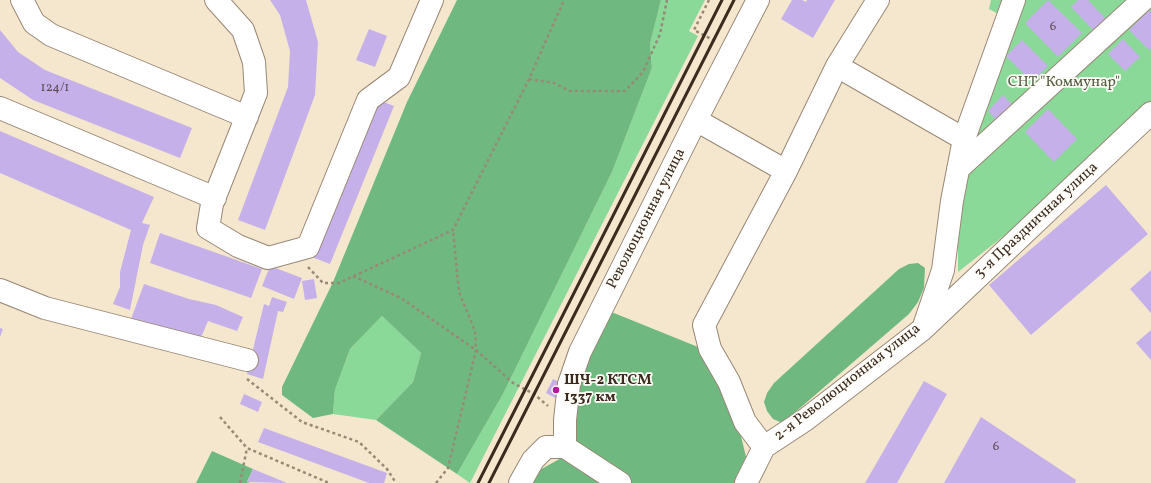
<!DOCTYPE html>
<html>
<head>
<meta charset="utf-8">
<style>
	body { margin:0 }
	canvas { display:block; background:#f4e7cd }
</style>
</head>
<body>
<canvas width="1151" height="483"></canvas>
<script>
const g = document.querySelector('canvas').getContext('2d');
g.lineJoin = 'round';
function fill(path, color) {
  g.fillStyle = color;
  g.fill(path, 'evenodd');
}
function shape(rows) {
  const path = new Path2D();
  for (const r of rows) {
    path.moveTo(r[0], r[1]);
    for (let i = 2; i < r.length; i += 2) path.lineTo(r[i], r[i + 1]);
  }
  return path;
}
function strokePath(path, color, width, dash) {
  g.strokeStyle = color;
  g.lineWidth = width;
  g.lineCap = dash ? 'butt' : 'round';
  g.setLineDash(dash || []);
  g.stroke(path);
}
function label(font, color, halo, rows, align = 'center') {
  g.font = font + ' Vollkorn,serif';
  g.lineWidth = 3.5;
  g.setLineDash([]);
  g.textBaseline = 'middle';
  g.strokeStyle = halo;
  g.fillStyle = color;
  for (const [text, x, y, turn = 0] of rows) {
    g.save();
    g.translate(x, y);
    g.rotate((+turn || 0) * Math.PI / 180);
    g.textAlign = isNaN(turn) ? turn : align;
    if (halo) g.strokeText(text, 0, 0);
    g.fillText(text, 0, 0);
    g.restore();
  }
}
const green = shape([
	[661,0,705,0,689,31,698,36,470,483,457,474,503,394,612,172,652,68,650,44],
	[991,0,1151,0,1151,120,958,272,958,121,1002,16,989,9],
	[382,316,421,353,413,382,376,420,333,414,335,390,350,349]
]);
const forest = shape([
	[457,0,661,0,650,44,652,68,612,172,503,394,457,474,376,420,413,382,421,353,382,316,350,349,335,390,333,414,313,418,282,395,282,387,333,282,407,102],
	[918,263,925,268,924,288,918,302,909,314,785,421,780,422,773,419,767,411,764,402,767,393,774,383,899,269,909,264],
	[614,313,698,347,720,377,733,403,747,461,739,483,621,483,575,440,569,384,603,315],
	[212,451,253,469,247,482,250,483,196,483],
	[565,456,610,483,530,483,536,472]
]);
const building = shape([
	[270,0,306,0,318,42,315,95,265,230,238,220,288,87,290,51,280,15],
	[792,0,802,0,806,2,807,0,835,0,813,38,781,19],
	[1048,0,1082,33,1058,57,1025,23],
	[1078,0,1088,0,1108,21,1096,33,1071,7],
	[1149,10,1151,12,1151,48,1149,50,1129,30],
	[369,29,387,36,375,67,356,60],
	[0,30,18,52,45,70,192,128,180,158,33,100,0,78],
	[1123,39,1140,57,1125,71,1108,54],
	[1022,40,1048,66,1032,82,1006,56],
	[1003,95,1015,107,999,123,988,111],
	[373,98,394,106,330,264,309,256],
	[1048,109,1077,139,1054,162,1025,132],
	[0,131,154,197,142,223,150,225,143,245,130,310,113,304,120,287,120,272,131,230,0,173],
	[1106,185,1148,234,1031,335,989,285],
	[160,233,262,269,251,298,150,263],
	[270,266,302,278,294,299,262,286],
	[1151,270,1151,313,1130,289],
	[314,279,317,298,305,300,302,281],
	[144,284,189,299,216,305,243,317,237,331,208,321,200,340,131,319],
	[272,297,287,302,283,312,278,311,263,379,247,374,264,304,269,306],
	[0,328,3,329,0,337],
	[1151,330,1151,360,1136,343],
	[553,379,567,386,559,400,546,393],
	[924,381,947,394,897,483,865,483],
	[244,394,262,402,258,412,240,404],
	[981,417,1076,480,1075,483,944,483],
	[264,428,387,473,384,483,369,483,258,442],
	[253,469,287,483,247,482]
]);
const path = shape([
	[709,0,694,30,715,41],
	[529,79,554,83,570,91,625,91,643,72,660,34,667,0],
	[308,267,323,283,339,283,453,230,529,79,564,0],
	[353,276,401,298,476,350,513,383,534,394,548,406],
	[247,379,302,422,359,442,387,469,396,483],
	[220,417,247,448,329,483],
	[240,483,247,448],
	[436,483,448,468,476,350,475,331,459,292,453,230]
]);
const minor = shape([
	[22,0,34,23,51,35,247,117],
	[216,0,243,30,254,62,256,93,212,204,208,228,238,246,268,258,308,247,368,100,399,77,432,0],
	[837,66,964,139],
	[0,108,215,198],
	[696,120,786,171],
	[958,169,1143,0],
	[0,290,45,308,247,360],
	[925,327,1151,113],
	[565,447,565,420,569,384,580,352,696,120,758,0],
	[565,447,620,483],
	[764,447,745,422,729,382,710,349,704,325,786,171,837,66,878,0],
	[520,483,533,460,546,447,565,447],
	[746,483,764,447,805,420,923,329,943,270,952,201,964,139,1014,0]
]);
const rail = shape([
	[478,483,722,0],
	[489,483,734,0]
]);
const markers = [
	[556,390,4,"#b5179e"]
];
const numberNames = [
	["6",1053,28],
	["124/1",55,89],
	["6",996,448]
];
const parkNames = [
	["СНТ \"Коммунар\"",1064,83]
];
const streetNames = [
	["Революционная улица",647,219,-63],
	["3-я Праздничная улица",1037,221,-43],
	["2-я Революционная улица",848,383,-38]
];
const poiNames = [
	["ШЧ-2 КТСМ",564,381],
	["1337 км",564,398]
];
fill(green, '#8ad999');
fill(forest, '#6fb981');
fill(building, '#c6b0e9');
strokePath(minor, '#988876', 24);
strokePath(path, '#988876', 2.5, [3, 3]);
strokePath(minor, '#fff', 22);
strokePath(rail, '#3b2a1e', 3);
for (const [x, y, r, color] of markers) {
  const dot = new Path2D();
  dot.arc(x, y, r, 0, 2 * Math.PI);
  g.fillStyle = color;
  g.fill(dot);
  strokePath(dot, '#fdfcf7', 1.5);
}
label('13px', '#5e4c51', null, numberNames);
label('15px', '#535f43', '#fdfcf7', parkNames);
label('15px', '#3b2a1e', '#fdfcf7', streetNames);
label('bold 15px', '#3b2a1e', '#fdfcf7', poiNames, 'left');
</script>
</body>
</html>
